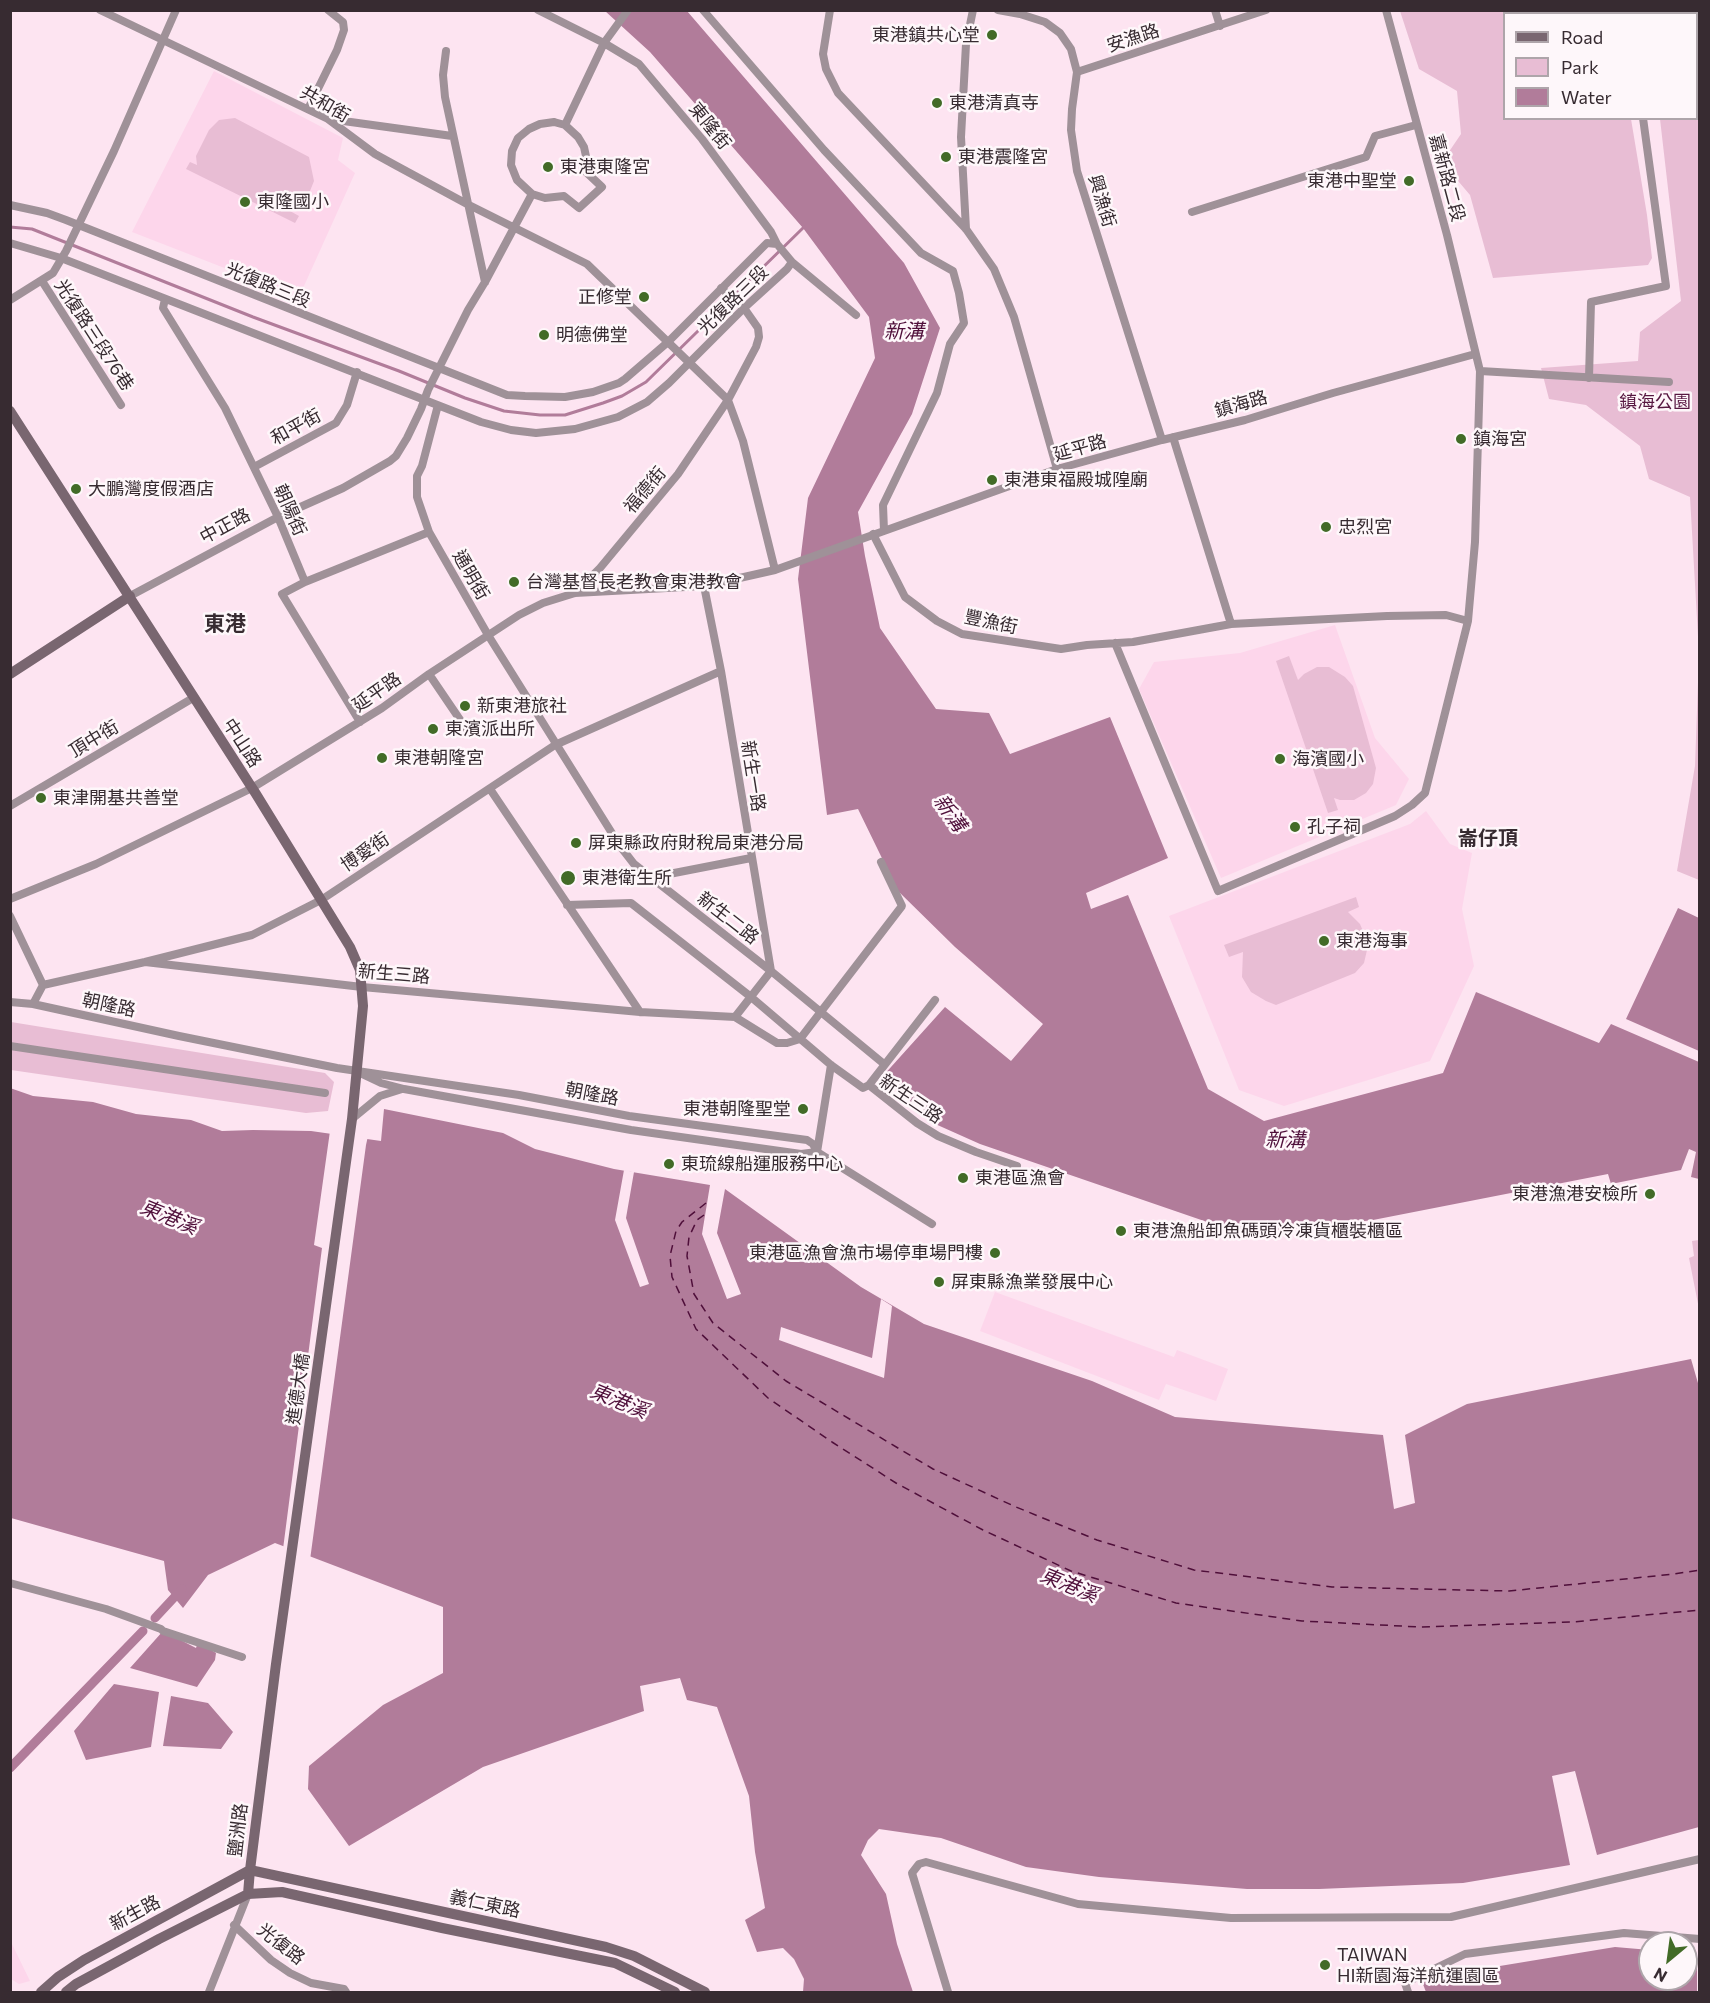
<!DOCTYPE html>
<html>
<head>
<meta charset="utf-8">
<style>
	body { margin:0 }
	#map { position:relative; width:1710px; height:2003px; overflow:hidden; background:#fde4f1; font-family:Commissioner,sans-serif }
	canvas { display:block }
	.frame { position:absolute; inset:0; border:12px solid #372b31; pointer-events:none }
	.legend { position:absolute; left:1503px; top:12px; width:195px; height:108px; box-sizing:border-box; background:#fef7fa; border:2px solid #aea5aa; margin:0; padding:8px 10px; list-style:none; font-size:18px; color:#372b31 }
	.legend li { display:flex; align-items:center; gap:12px; height:30px }
	.legend b { width:30px; border:2px solid #aea5aa }
	.north { position:absolute; left:1638px; top:1931px; width:60px; height:60px; box-sizing:border-box; background:#fef7fa; border:2px solid #aea5aa; border-radius:50%; rotate:209deg; font-size:16px; font-weight:700; line-height:24px; text-align:center; color:#372b31 }
	.north::after { content:''; display:block; margin:auto; width:21px; height:27px; background:#426b27; clip-path:polygon(50% 0,100% 100%,50% 72%,0 100%) }
</style>
</head>
<body>
<div id="map">
<canvas width="1710" height="2003"></canvas>
<div class="frame"></div>
<ul class="legend">
<li><b style="height:8px;background:#796670"></b>Road</li>
<li><b style="height:16px;background:#e8bdd4"></b>Park</li>
<li><b style="height:16px;background:#b17c9a"></b>Water</li>
</ul>
<div class="north">N</div>
</div>
<script>
const g = document.querySelector('canvas').getContext('2d');
g.lineJoin = 'round';
function fill(path, color) {
  g.fillStyle = color;
  g.fill(path, 'evenodd');
}
function shape(rows) {
  const path = new Path2D();
  for (const r of rows) {
    path.moveTo(r[0], r[1]);
    for (let i = 2; i < r.length; i += 2) path.lineTo(r[i], r[i + 1]);
  }
  return path;
}
function strokePath(path, color, width, dash) {
  g.strokeStyle = color;
  g.lineWidth = width;
  g.lineCap = dash ? 'butt' : 'round';
  g.setLineDash(dash || []);
  g.stroke(path);
}
function label(font, color, halo, rows, align = 'center') {
  g.font = font + ' Commissioner,"Noto Sans TC",sans-serif';
  g.lineWidth = 5;
  g.setLineDash([]);
  g.textBaseline = 'middle';
  g.strokeStyle = halo;
  g.fillStyle = color;
  for (const [text, x, y, turn = 0] of rows) {
    g.save();
    g.translate(x, y);
    g.rotate((+turn || 0) * Math.PI / 180);
    g.textAlign = isNaN(turn) ? turn : align;
    if (halo) g.strokeText(text, 0, 0);
    g.fillText(text, 0, 0);
    g.restore();
  }
}
const built = shape([
	[214,71,343,138,338,160,355,173,299,297,132,232],
	[1335,625,1375,738,1409,779,1396,805,1221,878,1139,689,1154,662,1240,653],
	[1426,811,1450,844,1472,853,1462,909,1474,966,1430,1061,1284,1106,1239,1090,1169,916,1410,824],
	[995,1292,1174,1357,1177,1350,1228,1369,1216,1401,1166,1384,1159,1400,980,1331],
	[10,1942,11,1942,30,1981,19,1984,11,1979]
]);
const green = shape([
	[1400,11,1610,11,1611,13,1504,14,1504,118,1631,119,1647,215,1652,258,1648,265,1493,278,1470,195,1442,162,1461,134,1457,91,1419,69],
	[1642,11,1699,11,1699,880,1677,871,1695,766,1699,654,1690,497,1649,479,1640,446,1586,405,1549,399,1541,368,1638,361,1640,332,1681,301,1660,119,1696,118,1696,14,1643,13],
	[235,118,309,157,314,181,306,201,290,211,299,216,295,223,186,169,190,162,197,165,196,156,209,130,219,120],
	[1289,656,1298,680,1304,674,1317,667,1329,667,1345,677,1353,686,1376,768,1373,784,1366,793,1354,800,1340,800,1334,798,1338,810,1328,813,1276,661],
	[1356,897,1359,907,1348,912,1360,924,1365,936,1367,950,1364,963,1355,973,1276,1005,1266,1001,1251,992,1242,977,1243,952,1229,957,1224,945],
	[11,1022,325,1073,334,1082,328,1111,306,1113,11,1070],
	[1699,1240,1699,1309,1689,1258,1694,1256,1692,1241]
]);
const water = shape([
	[605,11,687,11,904,263,940,328,912,414,858,512,865,556,880,628,936,709,989,713,1010,754,1110,717,1168,858,1086,893,1091,909,1128,895,1208,1089,1264,1121,1443,1073,1476,992,1599,1043,1611,1024,1699,1062,1699,1179,1691,1177,1696,1152,1689,1149,1681,1170,1611,1184,1608,1174,1373,1220,1245,1235,980,1144,933,1123,882,1077,945,1007,1011,1061,1043,1024,955,947,898,891,858,809,827,815,798,579,808,498,875,358,869,317,803,228,650,52],
	[1678,908,1699,918,1699,1051,1626,1019],
	[10,1088,33,1096,93,1102,136,1114,191,1120,222,1131,253,1130,311,1131,381,1141,384,1109,503,1133,535,1149,614,1169,710,1185,702,1234,727,1299,741,1294,717,1233,725,1189,861,1287,924,1324,1092,1381,1175,1417,1383,1435,1394,1509,1415,1503,1405,1435,1467,1404,1691,1359,1700,1390,1699,1827,1597,1855,1575,1771,1552,1776,1570,1865,1463,1883,1319,1889,1247,1889,1099,1877,1026,1867,941,1838,879,1829,868,1840,861,1855,886,1894,897,1944,913,1992,803,1992,804,1979,794,1959,783,1948,757,1952,745,1920,765,1908,755,1852,749,1796,717,1707,687,1700,680,1678,640,1686,644,1711,483,1767,349,1846,308,1789,309,1766,383,1705,443,1673,443,1607,275,1543,208,1575,183,1608,168,1590,164,1561,11,1518],
	[163,1631,196,1648,198,1642,216,1653,215,1660,197,1687,130,1668],
	[114,1684,159,1692,151,1747,86,1760,74,1731],
	[171,1696,208,1703,233,1732,221,1749,163,1746],
	[1615,1947,1650,1950,1650,1979,1686,1979,1686,1953,1697,1954,1697,1992,1426,1992,1421,1979]
]);
const pier = shape([
	[330,1131,368,1136,366,1145,310,1560,283,1549,322,1248,314,1245],
	[624,1170,634,1172,626,1218,649,1284,640,1287,615,1220],
	[881,1299,892,1306,884,1378,779,1340,781,1327,872,1358]
]);
const stream = shape([
	[10,227,32,229,253,317,399,371,465,398,504,411,540,415,565,415,603,403,622,396,646,382,804,227]
]);
const canal = shape([
	[155,1618,182,1589],
	[10,1768,143,1631]
]);
const ferry = shape([
	[706,1203,682,1222,676,1231,670,1256,672,1277,696,1329,768,1398,832,1442,896,1483,983,1530,1071,1571,1176,1603,1302,1621,1420,1627,1572,1622,1700,1610],
	[704,1215,697,1220,689,1237,687,1256,694,1294,713,1323,786,1381,933,1469,1016,1507,1097,1540,1194,1570,1332,1587,1509,1591,1674,1574,1700,1570]
]);
const street = shape([
	[100,10,328,119,375,154,395,165,467,204,587,264,728,400,743,441,775,570],
	[538,10,604,43,639,64,702,139,771,232,777,244],
	[703,10,824,150,921,253,953,271,959,293,964,323,950,344,937,393,883,505,884,531],
	[830,10,823,54,826,69,838,93,966,229,994,269,1014,317,1057,469],
	[998,10,1020,14,1045,22,1060,33,1071,49,1077,72,1072,109,1071,130,1077,171,1162,440],
	[1215,10,1220,26],
	[1623,10,1624,14],
	[446,51,443,75,445,97,485,282],
	[1077,72,1266,10],
	[308,109,337,50,344,30,343,22,328,10],
	[329,119,452,136],
	[554,122,565,125,578,137,584,147,587,161,585,171,602,187,579,208,564,196,545,198,532,194,517,180,511,165,512,151,518,138,529,129,540,124,554,122],
	[565,125,604,43,628,10],
	[10,205,47,213,66,220,507,395,525,396,565,397,593,392,619,383,625,379,668,342,767,243,777,244,792,262,787,269,744,308,669,383,647,402,618,417,575,429,536,433,511,430,481,422,61,258,10,243],
	[1192,212,1366,157,1375,136,1416,125],
	[966,229,961,137,966,44,973,10],
	[792,262,856,315],
	[42,281,121,405],
	[165,299,163,308,225,408,278,517,305,582,282,594,360,722],
	[10,300,53,273,66,251,114,151,176,10],
	[1480,371,1669,382],
	[1589,378,1591,302,1666,286,1643,118],
	[438,405,422,466,417,476,417,497,429,532,488,635,620,846,634,864,771,971,884,1064],
	[1173,437,1231,624,1387,616,1446,615,1468,621],
	[254,467,336,423,347,405,357,372],
	[873,534,905,597,937,621,962,634,1061,649,1087,645,1133,642,1231,624],
	[305,582,429,532],
	[704,586,721,671,771,971,735,1017],
	[575,593,600,568,678,474,728,400,756,347,759,337,758,328,744,308,721,288],
	[130,596,278,517,343,488,390,461,396,456,407,438,421,409,428,390,468,310,485,282,532,194],
	[1115,643,1218,891,1395,816,1412,805,1425,793,1468,621,1475,542,1480,371,1447,235,1386,10],
	[429,674,467,730],
	[490,789,640,1012],
	[10,806,193,698],
	[658,882,664,875,751,858],
	[10,899,96,864,252,788,382,708,429,674,519,615,543,603,575,593,704,586,775,570,1057,469,1162,440,1245,420,1333,393,1475,354],
	[567,905,631,903,751,997,831,1065,863,1088,869,1085],
	[10,916,43,985],
	[145,962,362,987,541,1003,640,1012,735,1017,777,1043,787,1043,800,1039,902,906,881,862],
	[10,1002,33,1004,43,985,145,962,252,935,321,900,555,745,721,671],
	[33,1004,179,1036,337,1068,519,1095,629,1116,807,1140,813,1144,817,1152,932,1224],
	[10,1046,325,1093],
	[362,1074,381,1083,404,1089,631,1130,801,1154,817,1152],
	[869,1085,917,1123,938,1136,976,1152,1017,1166],
	[869,1085,935,1000],
	[352,1119,380,1096,402,1089],
	[817,1152,831,1065],
	[10,1583,106,1609,161,1629,163,1631,242,1657],
	[234,1925,271,1960,290,1973,311,1983,344,1989,346,1992],
	[209,1992,248,1894],
	[948,1992,912,1873,919,1864,926,1862,1078,1904,1231,1918,1451,1917,1700,1859],
	[1408,1992,1405,1983,1465,1954,1624,1933,1700,1939]
]);
const secondary = shape([
	[10,411,256,794,350,947,360,970,363,1006,352,1119,276,1664,250,1870,248,1894],
	[10,674,130,596],
	[250,1870,606,1947,634,1956,705,1992],
	[41,1992,58,1977,84,1960,250,1870],
	[66,1992,76,1984,159,1939,248,1894,282,1892,442,1928,615,1963,675,1992]
]);
const markers = [
	[992,35,6,"#426b27"],
	[937,103,6,"#426b27"],
	[946,157,6,"#426b27"],
	[548,167,6,"#426b27"],
	[1409,181,6,"#426b27"],
	[245,202,6,"#426b27"],
	[644,297,6,"#426b27"],
	[544,335,6,"#426b27"],
	[1461,439,6,"#426b27"],
	[992,480,6,"#426b27"],
	[76,489,6,"#426b27"],
	[1326,527,6,"#426b27"],
	[514,582,6,"#426b27"],
	[465,706,6,"#426b27"],
	[433,729,6,"#426b27"],
	[382,758,6,"#426b27"],
	[1280,759,6,"#426b27"],
	[41,798,6,"#426b27"],
	[1295,827,6,"#426b27"],
	[576,843,6,"#426b27"],
	[568,878,8,"#426b27"],
	[1324,941,6,"#426b27"],
	[803,1109,6,"#426b27"],
	[669,1164,6,"#426b27"],
	[963,1178,6,"#426b27"],
	[1650,1194,6,"#426b27"],
	[1121,1231,6,"#426b27"],
	[995,1253,6,"#426b27"],
	[939,1282,6,"#426b27"],
	[1325,1965,6,"#426b27"]
];
const poiNames = [
	["東港鎮共心堂",980,35,"right"],
	["東港清真寺",949,103],
	["東港震隆宮",958,157],
	["東港東隆宮",560,167],
	["東港中聖堂",1397,181,"right"],
	["東隆國小",257,202],
	["正修堂",632,297,"right"],
	["明德佛堂",556,335],
	["鎮海宮",1473,439],
	["東港東福殿城隍廟",1004,480],
	["大鵬灣度假酒店",88,489],
	["忠烈宮",1338,527],
	["台灣基督長老教會東港教會",526,582],
	["新東港旅社",477,706],
	["東濱派出所",445,729],
	["東港朝隆宮",394,758],
	["海濱國小",1292,759],
	["東津開基共善堂",53,798],
	["孔子祠",1307,827],
	["屏東縣政府財稅局東港分局",588,843],
	["東港衛生所",582,878],
	["東港海事",1336,941],
	["東港朝隆聖堂",791,1109,"right"],
	["東琉線船運服務中心",681,1164],
	["東港區漁會",975,1178],
	["東港漁港安檢所",1638,1194,"right"],
	["東港漁船卸魚碼頭冷凍貨櫃裝櫃區",1133,1231],
	["東港區漁會漁市場停車場門樓",983,1253,"right"],
	["屏東縣漁業發展中心",951,1282],
	["TAIWAN",1337,1955],
	["HI新園海洋航運園區",1337,1976]
];
const streetNames = [
	["安漁路",1133,38,-18],
	["共和街",325,104,30],
	["東隆街",710,126,51],
	["嘉新路二段",1447,178,75],
	["興漁街",1102,201,73],
	["光復路三段",268,285,22],
	["光復路三段",733,300,-44],
	["光復路三段76巷",94,335,57],
	["鎮海路",1241,404,-16],
	["和平街",296,427,-29],
	["延平路",1080,448,-16],
	["福德街",645,490,-50],
	["朝陽街",290,510,66],
	["中正路",225,526,-28],
	["通明街",471,575,60],
	["豐漁街",991,622,12],
	["延平路",377,692,-35],
	["頂中街",94,739,-31],
	["中山路",242,743,57],
	["新生一路",753,776,81],
	["博愛街",365,852,-34],
	["新生二路",728,918,38],
	["新生三路",394,974,5],
	["朝隆路",109,1005,12],
	["朝隆路",592,1094,11],
	["新生三路",911,1099,34],
	["進德大橋",298,1389,-82],
	["鹽洲路",238,1830,-83],
	["義仁東路",485,1904,12],
	["新生路",135,1913,-28],
	["光復路",281,1944,38]
];
const parkNames = [
	["鎮海公園",1655,402]
];
const waterNames = [
	["新溝",904,331],
	["新溝",950,813,55],
	["新溝",1285,1140,1],
	["東港溪",169,1217,22],
	["東港溪",619,1401,22],
	["東港溪",1069,1585,22]
];
const neighbourhoodNames = [
	["崙仔頂",1488,838]
];
const quarterNames = [
	["東港",225,624]
];
fill(built, '#fdd6eb');
fill(green, '#e8bdd4');
fill(water, '#b17c9a');
fill(pier, '#fde4f1');
strokePath(stream, '#b17c9a', 3);
strokePath(canal, '#b17c9a', 9);
strokePath(ferry, '#4f0f3a', 1.5, [8, 6]);
strokePath(street, '#9f9198', 8);
strokePath(secondary, '#796670', 10);
for (const [x, y, r, color] of markers) {
  const dot = new Path2D();
  dot.arc(x, y, r, 0, 2 * Math.PI);
  g.fillStyle = color;
  g.fill(dot);
  strokePath(dot, '#fef7fa', 2);
}
label('18px', '#372b31', '#fef7fa', poiNames, 'left');
label('18px', '#372b31', '#fef7fa', streetNames);
label('18px', '#581842', '#fef7fa', parkNames);
label('italic 20px', '#4f0f3a', '#fef7fa', waterNames);
label('bold 20px', '#372b31', '#fef7fa', neighbourhoodNames);
label('bold 21px', '#372b31', '#fef7fa', quarterNames);
</script>
</body>
</html>
